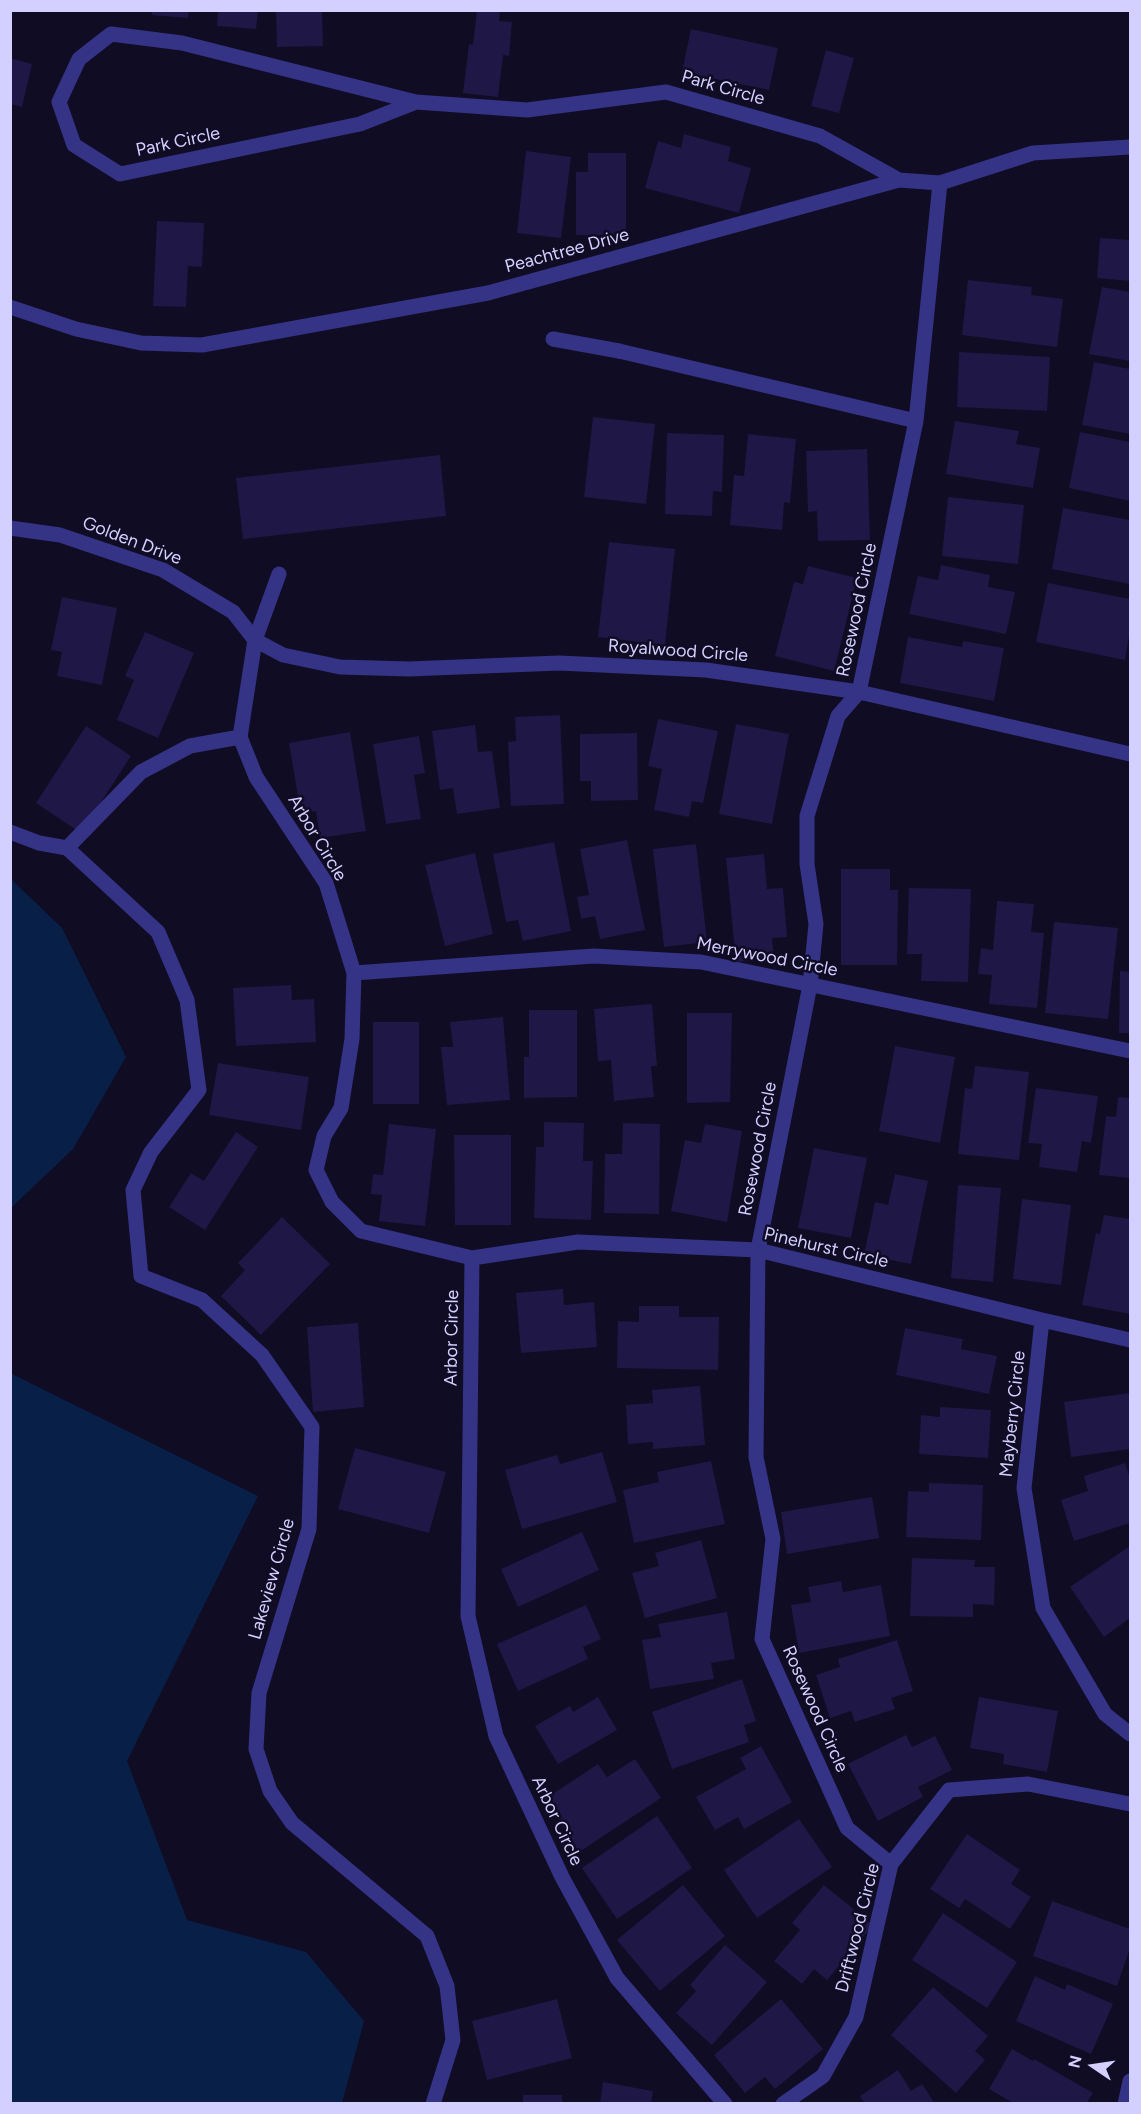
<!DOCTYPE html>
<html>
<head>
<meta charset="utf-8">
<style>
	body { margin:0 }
	#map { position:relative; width:1141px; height:2114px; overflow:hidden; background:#100c24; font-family:Figtree,sans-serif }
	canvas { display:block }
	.frame { position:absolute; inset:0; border:12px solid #d3cfff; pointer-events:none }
	.north { position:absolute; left:1063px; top:2036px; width:60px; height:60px; -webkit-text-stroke:4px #100c24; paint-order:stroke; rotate:283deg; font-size:16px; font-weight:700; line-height:24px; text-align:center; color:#d3cfff }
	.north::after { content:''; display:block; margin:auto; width:21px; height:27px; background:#d3cfff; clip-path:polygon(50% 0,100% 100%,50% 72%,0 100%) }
</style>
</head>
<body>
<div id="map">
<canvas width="1141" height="2114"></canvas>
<div class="frame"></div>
<div class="north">N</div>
</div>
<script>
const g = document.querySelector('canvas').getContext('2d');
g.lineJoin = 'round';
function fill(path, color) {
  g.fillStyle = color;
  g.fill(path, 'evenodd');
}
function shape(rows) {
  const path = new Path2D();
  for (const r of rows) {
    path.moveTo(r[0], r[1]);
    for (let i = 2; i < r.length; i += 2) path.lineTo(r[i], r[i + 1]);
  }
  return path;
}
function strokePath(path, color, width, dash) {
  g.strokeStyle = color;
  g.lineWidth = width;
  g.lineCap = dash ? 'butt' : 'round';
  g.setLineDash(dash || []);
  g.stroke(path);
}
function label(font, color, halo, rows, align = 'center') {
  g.font = font + ' Figtree,sans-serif';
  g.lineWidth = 5;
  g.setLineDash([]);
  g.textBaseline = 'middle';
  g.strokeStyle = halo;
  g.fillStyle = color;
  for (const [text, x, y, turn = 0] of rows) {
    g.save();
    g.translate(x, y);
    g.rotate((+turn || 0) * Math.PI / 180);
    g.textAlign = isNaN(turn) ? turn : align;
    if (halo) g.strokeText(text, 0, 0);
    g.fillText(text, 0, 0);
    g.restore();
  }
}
const water = shape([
	[11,879,62,928,126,1057,73,1149,11,1208],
	[10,1373,258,1496,127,1761,187,1920,306,1952,364,2021,342,2103,11,2103]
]);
const building = shape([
	[152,10,189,10,188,18,152,15],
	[218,10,258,10,256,29,217,26],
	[276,10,322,10,323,46,277,47],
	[477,10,500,10,499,21,512,22,509,56,503,55,498,97,463,93,469,44,473,45],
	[691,29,778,48,769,90,682,72],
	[826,50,854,58,839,113,811,106],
	[10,58,32,64,22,107,10,104],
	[684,134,731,147,728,161,751,168,739,213,645,188,658,141,681,148],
	[526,151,571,157,561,238,517,233],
	[588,153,626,153,626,235,576,235,576,172,588,172],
	[157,221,204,223,202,267,188,266,186,307,153,306],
	[1100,238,1130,240,1130,281,1097,278],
	[968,280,1032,287,1031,295,1063,299,1057,347,962,335],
	[1102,287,1130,292,1130,361,1089,354],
	[959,352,1050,357,1047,411,957,407],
	[1094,362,1130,369,1130,434,1082,425],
	[593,417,655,424,646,504,584,497],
	[955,421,1019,431,1016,444,1040,448,1033,488,946,474],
	[1080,432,1130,442,1130,501,1069,488],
	[667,433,724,435,722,492,713,491,712,516,665,514],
	[748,434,796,439,790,503,784,502,782,530,730,525,734,475,744,476],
	[867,449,870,540,818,541,817,511,808,512,806,451],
	[440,455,446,516,243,539,236,478],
	[948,497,1024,505,1018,564,942,556],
	[1063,508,1130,520,1130,584,1052,569],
	[609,542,675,549,665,645,598,637],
	[941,565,990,575,988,587,1015,592,1006,634,909,614,918,576,938,580],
	[808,566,857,578,834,671,775,656,794,582,803,584],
	[1048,583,1130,599,1130,631,1125,660,1036,642],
	[62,597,117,608,102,685,57,676,62,652,51,650],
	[145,632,194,653,158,738,117,720,134,680,125,676],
	[908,637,962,647,963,641,1004,648,994,701,900,683],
	[560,715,564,804,511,806,508,742,516,741,515,717],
	[658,719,718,731,703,803,692,801,689,817,654,810,662,769,648,766],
	[736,724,789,734,772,824,719,814],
	[475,725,478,752,492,751,500,808,457,814,453,788,440,790,432,731],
	[86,726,131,756,81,833,36,803],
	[350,732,366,831,320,838,316,811,301,814,289,743],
	[637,733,638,800,591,801,591,781,580,781,580,734],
	[419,736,425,773,414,775,421,819,386,824,373,744],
	[627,840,645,930,600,939,595,916,581,919,577,897,589,895,580,849],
	[554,842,571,931,523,941,518,920,506,922,493,854],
	[696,844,707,942,664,947,653,849],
	[475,853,493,934,445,946,425,865],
	[764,854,767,889,783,888,787,937,772,938,774,958,736,962,726,858],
	[841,869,890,869,890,890,898,890,897,965,841,965],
	[909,888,971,889,968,982,921,981,922,954,907,954],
	[997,901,1034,904,1031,932,1044,933,1037,1008,989,1004,992,975,978,974,981,948,993,950],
	[1054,922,1118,928,1108,1019,1045,1013],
	[1120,971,1130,972,1130,1033,1119,1033],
	[291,985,292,1000,314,999,316,1042,236,1046,233,988],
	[652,1004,657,1066,651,1066,654,1097,614,1101,611,1060,598,1061,594,1009],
	[529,1010,577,1010,577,1097,524,1098,524,1057,529,1057],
	[687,1013,732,1013,730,1102,687,1103],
	[503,1017,510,1100,447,1105,441,1047,453,1047,450,1022],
	[373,1022,419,1022,419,1104,373,1104],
	[895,1046,955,1057,940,1143,879,1131],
	[218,1063,309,1077,301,1130,209,1115],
	[975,1066,1029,1072,1019,1160,958,1154,965,1088,972,1089],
	[1036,1088,1098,1096,1091,1143,1082,1141,1077,1172,1039,1167,1042,1144,1028,1143],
	[1118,1097,1130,1098,1130,1178,1099,1175,1106,1116,1116,1117],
	[544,1122,584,1123,583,1161,593,1161,591,1220,534,1218,536,1147,544,1147],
	[623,1123,660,1124,659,1214,604,1213,605,1154,622,1154],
	[389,1124,436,1129,425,1226,379,1221,382,1195,371,1194,373,1174,383,1175],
	[705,1124,742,1131,727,1222,671,1211,685,1140,701,1143],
	[236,1132,258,1147,205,1230,169,1207,191,1173,204,1181],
	[454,1135,511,1135,511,1225,455,1225],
	[814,1148,867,1158,851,1238,798,1228],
	[895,1174,928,1181,911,1264,864,1255,875,1202,888,1205],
	[958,1185,1001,1188,993,1282,951,1278],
	[1022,1199,1071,1205,1061,1285,1013,1279],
	[1104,1215,1130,1219,1130,1314,1082,1305,1096,1233,1100,1234],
	[282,1217,330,1264,261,1335,221,1296,245,1270,238,1263],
	[563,1289,564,1305,594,1302,597,1347,521,1353,516,1293],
	[639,1306,679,1306,679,1317,719,1317,718,1370,617,1368,618,1321,639,1322],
	[358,1323,364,1407,313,1412,307,1327],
	[905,1328,963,1339,961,1349,997,1356,989,1394,896,1375],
	[700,1386,705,1445,653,1449,653,1442,628,1444,626,1405,653,1403,652,1390],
	[1130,1393,1130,1449,1071,1457,1064,1402],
	[940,1407,991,1410,988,1458,919,1454,921,1415,940,1417],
	[355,1448,446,1472,429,1533,338,1509],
	[602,1452,617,1502,522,1529,505,1470,557,1455,560,1464],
	[711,1461,725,1524,634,1543,623,1490,659,1482,657,1472],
	[1125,1463,1130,1478,1130,1523,1074,1541,1061,1500,1088,1491,1084,1476],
	[929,1483,983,1485,981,1540,906,1537,908,1491,929,1492],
	[872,1497,879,1538,787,1554,781,1512],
	[582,1532,599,1570,518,1607,501,1569],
	[701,1540,717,1598,645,1618,632,1573,659,1566,655,1553],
	[1130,1546,1130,1618,1104,1637,1070,1587],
	[912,1558,975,1560,974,1567,995,1567,994,1605,973,1604,973,1617,910,1616],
	[841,1581,843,1592,881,1585,890,1636,799,1653,791,1605,811,1602,808,1587],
	[586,1605,601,1639,583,1647,588,1659,518,1691,497,1644],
	[727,1612,735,1659,711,1663,714,1679,650,1689,642,1640,661,1637,658,1624],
	[897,1640,913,1691,891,1698,895,1709,855,1722,851,1711,830,1718,816,1675,840,1667,838,1659],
	[742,1679,756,1721,744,1725,749,1742,672,1769,652,1712],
	[598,1697,617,1730,558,1764,535,1726,570,1706,573,1712],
	[979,1697,1058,1711,1047,1772,1003,1764,1004,1754,970,1748],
	[906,1735,912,1747,935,1736,952,1770,918,1787,923,1797,878,1821,848,1764],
	[761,1746,792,1802,744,1829,738,1817,715,1830,696,1797,746,1769,740,1758],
	[635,1759,661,1798,579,1852,545,1799,598,1764,607,1777],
	[657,1816,692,1868,617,1919,582,1868],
	[799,1819,832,1867,757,1918,724,1870],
	[967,1834,1020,1870,1011,1884,1031,1897,1010,1929,965,1899,959,1908,930,1889],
	[683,1885,725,1936,660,1991,617,1940],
	[824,1885,873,1925,827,1980,814,1969,802,1984,774,1961,800,1930,792,1923],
	[1052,1901,1130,1929,1130,1948,1117,1986,1033,1956],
	[943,1913,1017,1962,987,2008,912,1960],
	[725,1945,767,1982,712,2045,676,2013,696,1991,690,1985],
	[1035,1976,1065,1990,1067,1984,1113,2004,1091,2054,1016,2021],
	[933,1987,988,2036,975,2051,985,2060,956,2093,891,2035],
	[557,1999,572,2058,487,2080,472,2021],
	[781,1999,823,2049,775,2089,765,2077,745,2093,714,2055],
	[1012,2049,1033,2061,1034,2059,1093,2093,1086,2104,1015,2104,989,2089],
	[898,2070,911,2091,922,2084,935,2104,865,2104,860,2096],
	[603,2082,653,2091,651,2104,600,2104],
	[523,2095,562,2095,562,2104,523,2104]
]);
const lane = shape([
	[553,339,619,351],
	[255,640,279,574]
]);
const street = shape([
	[416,102,182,43,111,34,79,59,59,102,74,145,120,174,360,124,416,102,527,110,666,92,820,136,899,180],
	[10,307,76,329,141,343,202,345,488,293,899,180,940,183,1033,153,1130,147],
	[619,351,916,421,940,183],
	[10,528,60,535,163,570,233,612,255,640,283,655,340,667,409,669,559,663,706,670,859,692,1130,754],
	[255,640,240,737,256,777,326,883,354,973,352,1039,341,1108,324,1136,316,1170,332,1202,361,1231,472,1258,468,1616,496,1736,562,1877,617,1978,725,2104],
	[10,832,39,843,67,848],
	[67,848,158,932,187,1000,199,1090,151,1152,133,1190,141,1276,202,1300,262,1355,312,1427,309,1529,259,1693,256,1749,270,1791,292,1823,427,1936,447,1986,453,2040,433,2104],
	[67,848,141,772,190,746,240,737],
	[354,973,594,956,701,962,1130,1051],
	[472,1258,578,1242,758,1250,1042,1320,1130,1340],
	[1042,1320,1024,1488,1043,1608,1105,1714,1130,1734],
	[891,1864,847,1828,762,1639,773,1539,756,1457,758,1250,810,985,816,924,807,864,807,816,838,716,859,692,916,421],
	[783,2104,823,2076,856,2017,891,1864,949,1790,1028,1784,1130,1804],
	[1125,2104,1130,2081]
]);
const streetNames = [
	["Park Circle",723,88,16],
	["Park Circle",178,142,-12],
	["Peachtree Drive",567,251,-15],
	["Golden Drive",132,541,21],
	["Rosewood Circle",857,610,-78],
	["Royalwood Circle",678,651,4],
	["Arbor Circle",317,838,59],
	["Merrywood Circle",767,957,11],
	["Rosewood Circle",758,1149,-79],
	["Pinehurst Circle",826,1248,13],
	["Arbor Circle",452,1338,-89],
	["Mayberry Circle",1013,1414,-84],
	["Lakeview Circle",272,1579,-74],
	["Rosewood Circle",815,1709,66],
	["Arbor Circle",557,1821,65],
	["Driftwood Circle",858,1928,-76]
];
fill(water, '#082047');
fill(building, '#1f1746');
strokePath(lane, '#353386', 15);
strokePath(street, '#353386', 15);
label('18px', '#d3cfff', '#100c24', streetNames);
</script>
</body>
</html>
